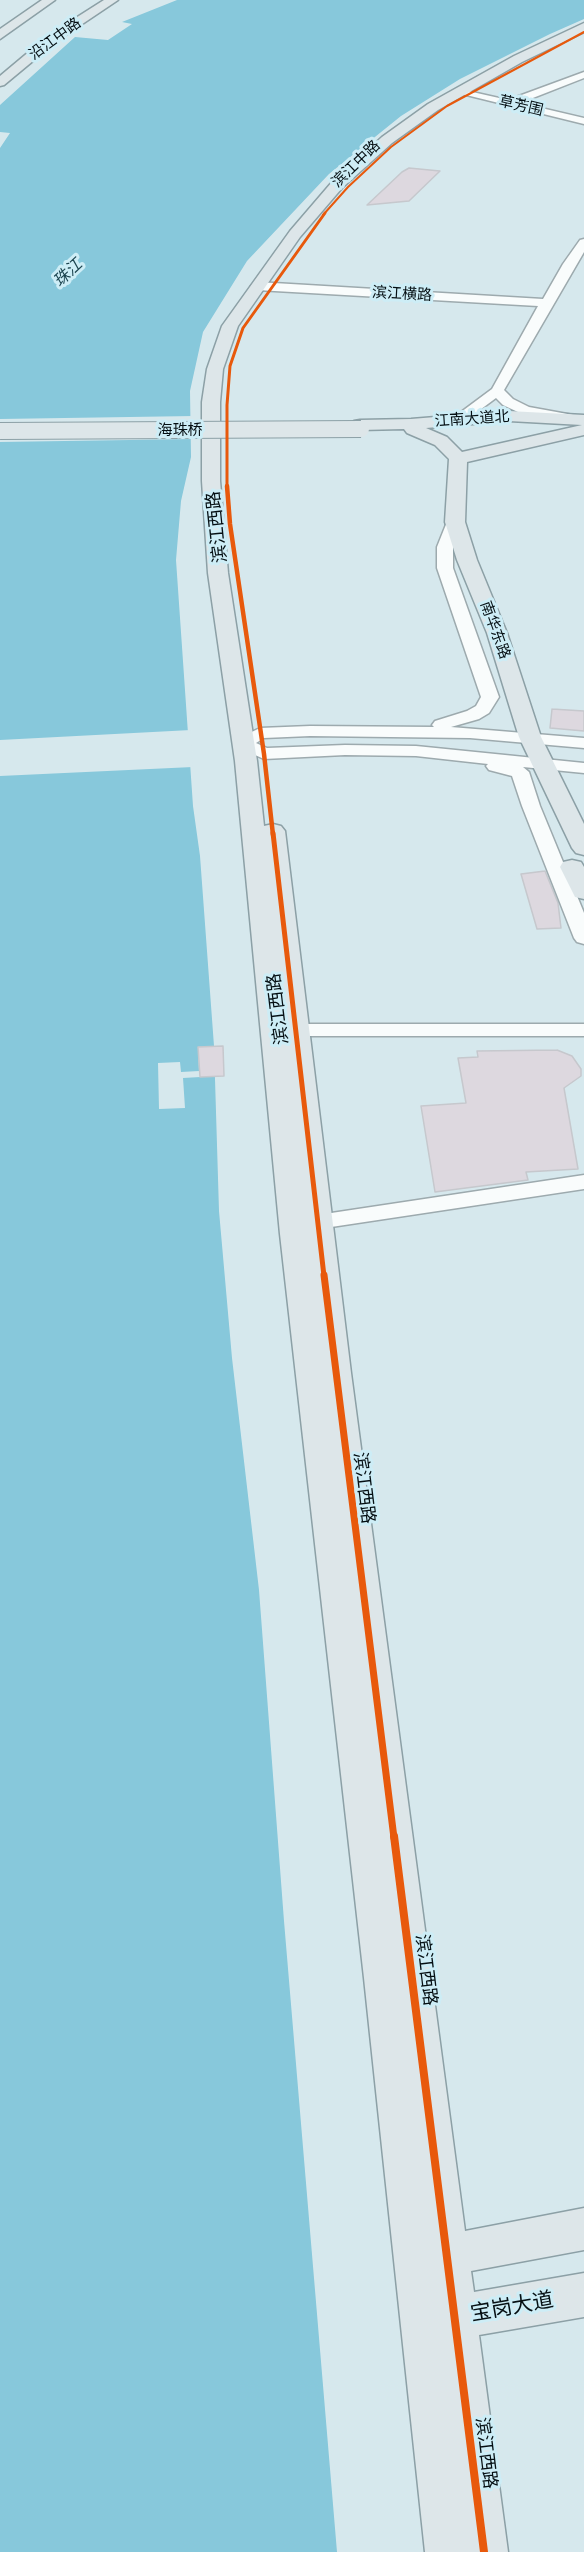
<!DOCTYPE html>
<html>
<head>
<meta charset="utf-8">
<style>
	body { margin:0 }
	canvas { display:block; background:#d6e8ed }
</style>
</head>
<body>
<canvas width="584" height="2552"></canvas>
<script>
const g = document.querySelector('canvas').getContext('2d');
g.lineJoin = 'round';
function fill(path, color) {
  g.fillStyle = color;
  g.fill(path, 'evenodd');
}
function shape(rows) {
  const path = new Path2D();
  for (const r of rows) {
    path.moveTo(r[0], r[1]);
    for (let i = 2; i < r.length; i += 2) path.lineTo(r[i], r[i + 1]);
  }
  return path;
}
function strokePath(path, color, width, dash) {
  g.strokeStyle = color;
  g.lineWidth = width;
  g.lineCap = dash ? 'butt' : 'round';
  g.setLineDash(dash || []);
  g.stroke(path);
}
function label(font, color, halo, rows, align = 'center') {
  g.font = font + ' Mulish,"Noto Sans SC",sans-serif';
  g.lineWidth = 6;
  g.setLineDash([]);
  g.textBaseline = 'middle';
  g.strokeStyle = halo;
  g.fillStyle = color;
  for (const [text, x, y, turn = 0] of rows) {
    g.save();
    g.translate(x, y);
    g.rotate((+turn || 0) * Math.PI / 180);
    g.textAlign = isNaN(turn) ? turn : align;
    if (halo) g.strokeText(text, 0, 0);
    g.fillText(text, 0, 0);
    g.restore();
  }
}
const water = shape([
	[177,0,584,0,584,19,550,34,460,79,401,116,329,174,247,261,203,332,190,391,191,457,181,501,176,560,193,806,200,856,214,1046,219,1211,232,1358,259,1590,284,1921,337,2552,0,2552,0,148,10,133,0,132,0,105,75,37,108,40,132,24,122,22]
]);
const pier = shape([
	[194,416,194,439,0,442,0,419],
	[191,730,193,767,0,776,0,740],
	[217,1046,218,1076,183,1078,185,1108,159,1109,158,1063,180,1062,181,1072,199,1071,198,1047]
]);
const building = shape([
	[409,168,440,171,409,201,367,205,402,172,409,168],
	[552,709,584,711,584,731,550,728,552,709],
	[545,871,558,903,561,928,537,929,521,874,545,871],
	[223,1046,224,1076,200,1077,198,1047,223,1046],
	[557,1050,572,1056,581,1069,581,1076,564,1088,578,1169,526,1172,528,1180,435,1192,421,1106,466,1103,458,1058,478,1057,477,1051,557,1050]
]);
const minor = shape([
	[584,72,584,78,520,103,584,118,584,124,454,92,459,89,508,100,584,72],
	[584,239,584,252,504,390,513,399,529,407,573,415,575,418,568,422,520,413,503,405,496,398,465,421,455,421,453,418,492,389,538,306,257,290,251,286,257,282,543,299,563,264,580,240,584,239],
	[455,517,463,522,453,547,453,568,499,697,489,713,479,719,451,727,584,738,584,748,470,738,310,736,264,738,256,743,267,748,345,745,416,746,584,763,584,773,523,767,529,772,540,806,584,913,584,944,577,942,574,938,522,806,512,776,489,770,486,766,488,764,416,756,345,755,264,759,237,747,234,743,237,739,260,728,310,726,434,727,432,725,435,721,467,711,476,706,481,697,437,568,437,547,447,522,455,517],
	[278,1024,584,1024,584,1036,278,1036,271,1034,267,1030,271,1026,278,1024],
	[584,1175,584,1189,318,1229,310,1227,306,1222,310,1217,318,1215,584,1175]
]);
const major = shape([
	[42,0,55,0,0,39,0,29,42,0],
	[104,0,118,0,57,41,4,85,0,86,0,76,49,35,104,0],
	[584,23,584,32,522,62,438,110,392,143,342,188,300,237,238,326,223,369,220,402,220,481,228,573,257,761,264,826,273,824,281,826,285,831,351,1373,465,2231,584,2208,584,2250,471,2271,474,2292,584,2273,584,2317,479,2335,508,2552,425,2552,364,1978,280,1234,235,761,208,573,202,481,202,402,207,369,222,326,290,231,332,182,382,137,428,104,514,56,584,23],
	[509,411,584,415,584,435,467,462,465,522,477,560,507,633,541,737,584,824,584,855,576,853,572,848,519,737,487,633,457,560,445,522,449,459,435,445,407,433,404,429,360,430,354,429,351,425,354,421,360,420,411,419,509,411],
	[509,421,582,425,462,452,447,437,426,428,509,421],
	[572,860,581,862,584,867,584,899,575,897,560,867,563,862,572,860]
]);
const majorBridge = shape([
	[0,431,361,429]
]);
const cyclewayFar5 = shape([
	[323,215,348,187,391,147,447,106,584,32]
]);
const cyclewayFar4 = shape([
	[227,488,227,405,230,366,243,328,325,213]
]);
const cyclewayFar3 = shape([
	[227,486,230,524,264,754,273,835]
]);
const cyclewayFar2 = shape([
	[273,833,324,1276]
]);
const cyclewayFar1 = shape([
	[324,1275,394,1838]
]);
const cycleway = shape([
	[394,1836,484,2552]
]);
const farStreetnames = [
	["沿江中路",55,39,-36],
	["草芳围",521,106,13],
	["滨江中路",356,164,-44],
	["滨江横路",402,294,3],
	["江南大道北",472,419,-4],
	["海珠桥",180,430],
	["南华东路",495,630,70]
];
const farWaternames = [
	["珠江",68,273,-43]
];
const streetNames = [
	["滨江西路",217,527,-96],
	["滨江西路",278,1009,-97],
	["滨江西路",364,1488,83],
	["滨江西路",426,1970,83],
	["滨江西路",486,2453,83]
];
const nearStreetnames = [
	["宝岗大道",512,2307,-10]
];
fill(water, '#87c8db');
fill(pier, '#d6e8ed');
fill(building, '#ddd8df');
strokePath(building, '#c6c8cd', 1.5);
strokePath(minor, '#9daaae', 3);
strokePath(major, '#8ca0a6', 3);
fill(minor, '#f9fcfc');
fill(major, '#dde6e9');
strokePath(majorBridge, '#8ca0a6', 18, []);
strokePath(majorBridge, '#dde6e9', 16);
strokePath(cyclewayFar5, '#e8590c', 2);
strokePath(cyclewayFar4, '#e8590c', 3);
strokePath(cyclewayFar3, '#e8590c', 4.5);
strokePath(cyclewayFar2, '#e8590c', 5);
strokePath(cyclewayFar1, '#e8590c', 7);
strokePath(cycleway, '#e8590c', 8);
label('15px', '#050f13', '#cdedf6', farStreetnames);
label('italic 16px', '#1c444f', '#cdedf6', farWaternames);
label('18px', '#050f13', '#cdedf6', streetNames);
label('21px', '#050f13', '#cdedf6', nearStreetnames);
</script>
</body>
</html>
